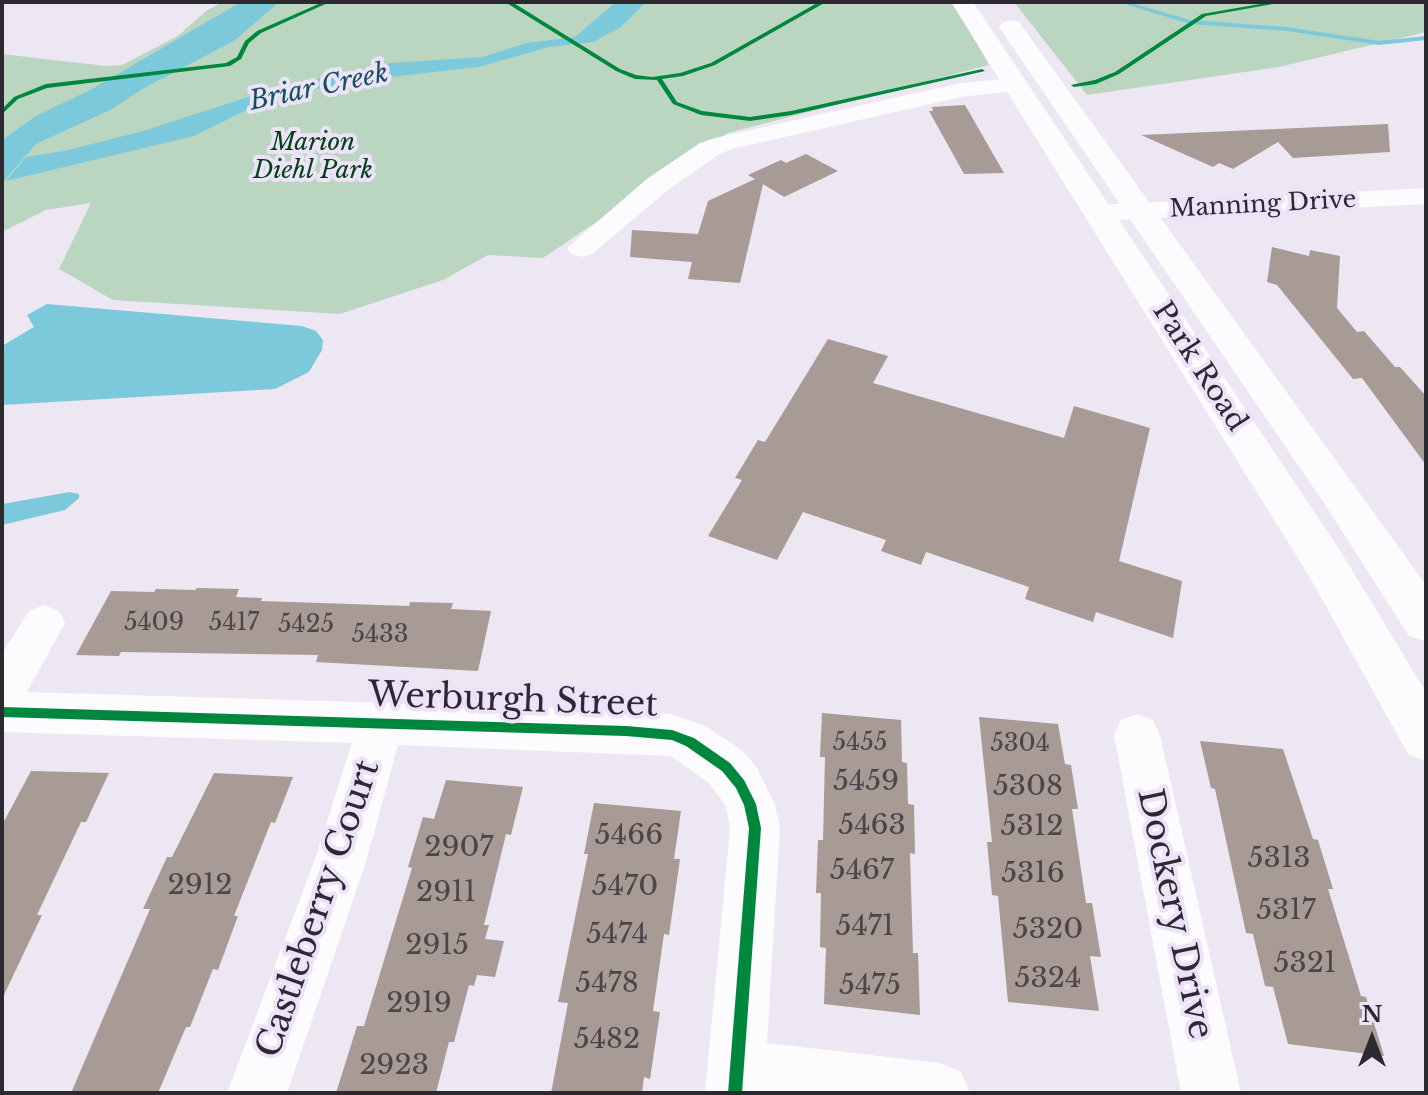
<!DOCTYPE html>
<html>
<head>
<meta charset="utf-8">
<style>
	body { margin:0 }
	#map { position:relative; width:1428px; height:1095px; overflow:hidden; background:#ede7f4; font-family:"Libre Baskerville",serif }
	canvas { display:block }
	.frame { position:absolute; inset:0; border:4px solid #2d2931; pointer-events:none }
	.north { position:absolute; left:1332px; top:999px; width:80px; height:80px; -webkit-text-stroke:6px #ede2f9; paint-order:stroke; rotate:0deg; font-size:22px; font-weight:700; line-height:32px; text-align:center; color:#2d2931 }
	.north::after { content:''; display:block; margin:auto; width:28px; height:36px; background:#2d2931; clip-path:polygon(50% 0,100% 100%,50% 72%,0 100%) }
</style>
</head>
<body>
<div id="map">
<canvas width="1428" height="1095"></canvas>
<div class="frame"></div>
<div class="north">N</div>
</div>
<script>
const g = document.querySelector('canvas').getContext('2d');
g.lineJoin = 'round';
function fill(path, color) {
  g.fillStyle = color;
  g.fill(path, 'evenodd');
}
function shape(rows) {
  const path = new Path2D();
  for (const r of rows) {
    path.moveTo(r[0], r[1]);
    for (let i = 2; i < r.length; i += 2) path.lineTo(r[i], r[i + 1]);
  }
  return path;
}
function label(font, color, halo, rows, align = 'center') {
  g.font = font + ' "Libre Baskerville",serif';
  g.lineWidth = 8;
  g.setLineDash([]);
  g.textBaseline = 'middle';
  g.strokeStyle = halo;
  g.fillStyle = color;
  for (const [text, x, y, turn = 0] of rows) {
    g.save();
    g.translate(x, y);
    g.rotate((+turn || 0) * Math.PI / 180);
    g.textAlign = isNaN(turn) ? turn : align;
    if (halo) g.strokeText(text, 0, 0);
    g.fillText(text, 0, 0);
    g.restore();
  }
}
const green = shape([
	[223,2,954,2,989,65,728,133,543,258,488,255,443,280,340,314,113,300,59,269,91,203,46,210,2,232,2,54,106,66,122,65,178,36,206,11],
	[1014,2,1426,2,1426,32,1279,67,1087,95]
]);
const water = shape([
	[241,2,279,2,234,41,144,88,112,109,36,144,2,183,2,140,36,116,92,89],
	[616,2,646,2,621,27,593,42,549,47,478,67,355,81,269,99,194,136,6,181,26,157,64,151,143,131,279,87,391,63,483,57,526,43,575,37],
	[47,304,302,326,316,331,323,340,322,350,309,372,275,389,2,405,2,346,34,327,27,315],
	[70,492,79,494,79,498,65,510,2,525,2,504]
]);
const stream = shape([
	[1118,2,1128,2,1190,20,1287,27,1379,41,1426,36,1426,40,1379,45,1287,31,1190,24,1118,2]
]);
const building = shape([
	[965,105,1004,173,964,174,929,111,933,111,932,107],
	[1388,124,1390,152,1293,158,1278,142,1233,169,1219,163,1213,167,1141,135],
	[806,154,838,171,784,197,763,184,740,283,688,279,692,262,630,257,632,230,698,234,708,201,755,179,748,175,781,160,786,163],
	[1272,247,1309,256,1310,250,1340,256,1337,308,1357,332,1364,331,1395,367,1400,367,1426,396,1426,465,1362,378,1353,379,1277,285,1267,282],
	[828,339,888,356,873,383,1064,438,1074,406,1150,428,1119,561,1182,581,1173,638,1096,612,1093,622,1025,599,1029,587,926,552,921,565,881,551,886,540,803,512,777,560,708,536,742,480,735,478,758,440,765,442],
	[197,588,239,589,236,597,262,598,261,601,409,606,410,602,453,603,451,609,491,611,478,671,316,662,318,655,121,652,119,656,76,655,111,591,154,592,156,589,195,590],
	[822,713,901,720,902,762,907,763,908,804,914,805,915,854,910,853,913,953,918,953,920,1015,824,1004,826,948,820,947,821,893,816,893,818,840,823,840,825,757,820,757],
	[979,717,1058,724,1065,764,1071,765,1078,809,1072,809,1086,903,1092,903,1101,957,1090,956,1099,1011,1008,1002,998,896,992,895,987,842,992,842],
	[1200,741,1283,749,1313,839,1318,840,1333,889,1328,889,1361,996,1366,997,1384,1056,1288,1044,1273,987,1265,986,1253,934,1246,933,1215,789,1211,788],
	[31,771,109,773,86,822,81,822,37,915,42,915,2,999,2,825],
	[214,773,293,777,275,823,271,822,234,916,238,916,218,970,213,969,190,1027,186,1027,158,1093,71,1093,150,909,143,909,167,857,172,857],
	[446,780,523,787,511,835,506,834,484,925,489,925,485,939,504,941,495,977,477,975,474,986,469,985,454,1042,449,1042,436,1093,336,1093,357,1026,364,1026,412,868,408,867,423,817,434,819],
	[594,803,681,811,674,859,680,859,669,935,664,934,653,1011,660,1012,650,1079,644,1077,642,1093,551,1093,568,1003,558,1002,588,854,584,854]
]);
const minor = shape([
	[1015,78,1023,80,1027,85,1023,90,961,97,732,149,718,155,668,190,592,254,582,257,572,254,567,248,648,178,700,143,715,138,961,83,1015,78],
	[1426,188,1426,204,1099,221,1089,219,1085,213,1089,207,1099,205,1426,188],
	[44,605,59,611,65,623,27,692,626,710,672,714,707,727,743,751,757,768,775,804,780,828,767,1043,940,1063,961,1072,970,1093,705,1093,730,828,726,806,709,783,671,756,398,745,366,862,287,1093,227,1093,314,862,352,743,2,732,2,654,29,611,44,605],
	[1137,714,1153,720,1160,735,1241,1093,1181,1093,1114,735,1121,720,1137,714]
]);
const secondary = shape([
	[951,2,973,2,1341,552,1426,692,1426,761,1408,754,1309,576,951,2],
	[1011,20,1019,22,1426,585,1426,641,1409,636,1326,506,999,27,1003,22,1011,20]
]);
const cycleway = shape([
	[323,2,330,2,261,33,249,43,241,59,230,66,47,88,18,99,2,114,2,109,14,97,46,84,226,63,237,57,245,41,257,31,323,2],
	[505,2,512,2,620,69,636,75,652,77,680,73,711,63,819,2,826,2,715,65,683,76,662,79,677,102,702,111,750,117,791,111,982,69,985,71,791,115,750,121,701,115,673,104,657,80,635,79,616,71,505,2],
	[1272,2,1284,2,1206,16,1119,74,1096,84,1074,87,1071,85,1095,80,1115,72,1202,14,1272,2],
	[2,707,626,726,672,730,694,738,730,763,744,780,756,804,761,828,742,1093,728,1093,749,828,744,805,736,788,722,771,686,746,672,740,626,736,2,717,2,707]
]);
const farParknames = [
	["Marion",313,143],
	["Diehl Park",313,171]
];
const farStreetnames = [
	["Manning Drive",1263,205,-3]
];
const numberNames = [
	["5409",154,623],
	["5417",234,623],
	["5425",306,625],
	["5433",380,635],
	["5455",860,743],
	["5304",1020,744]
];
const farWaternames = [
	["Briar Creek",319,88,-12]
];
const streetNames = [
	["Park Road",1199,367,57]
];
const nearNumbernames = [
	["5459",866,782],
	["5308",1028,787],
	["5463",872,826],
	["5312",1032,827],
	["5466",629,836],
	["2907",459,848],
	["5313",1279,859],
	["5467",862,871],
	["5316",1033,874],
	["2912",200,886],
	["5470",625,887],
	["2911",446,893],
	["5317",1286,911],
	["5471",865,927],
	["5320",1048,930],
	["5474",617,935],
	["2915",437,946],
	["5321",1305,964],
	["5324",1048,979],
	["5478",607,984],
	["5475",870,986],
	["2919",419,1004],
	["5482",607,1040],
	["2923",394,1066]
];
const nearStreetnames = [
	["Werburgh Street",513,701,2],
	["Castleberry Court",319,909,-71],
	["Dockery Drive",1174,914,78]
];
fill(green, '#bad6c0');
fill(water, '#7cc9db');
fill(stream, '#7cc9db');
fill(building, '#a89a94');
fill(minor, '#fcfbfd');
fill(secondary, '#fcfbfd');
fill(cycleway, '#00873e');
label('italic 24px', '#024112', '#ede2f9', farParknames);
label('24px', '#2d2931', '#ede2f9', farStreetnames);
label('24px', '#4c454a', null, numberNames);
label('italic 26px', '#11515c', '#ede2f9', farWaternames);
label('28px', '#2d2931', '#ede2f9', streetNames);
label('28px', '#4c454a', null, nearNumbernames);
label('34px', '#2d2931', '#ede2f9', nearStreetnames);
</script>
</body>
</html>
